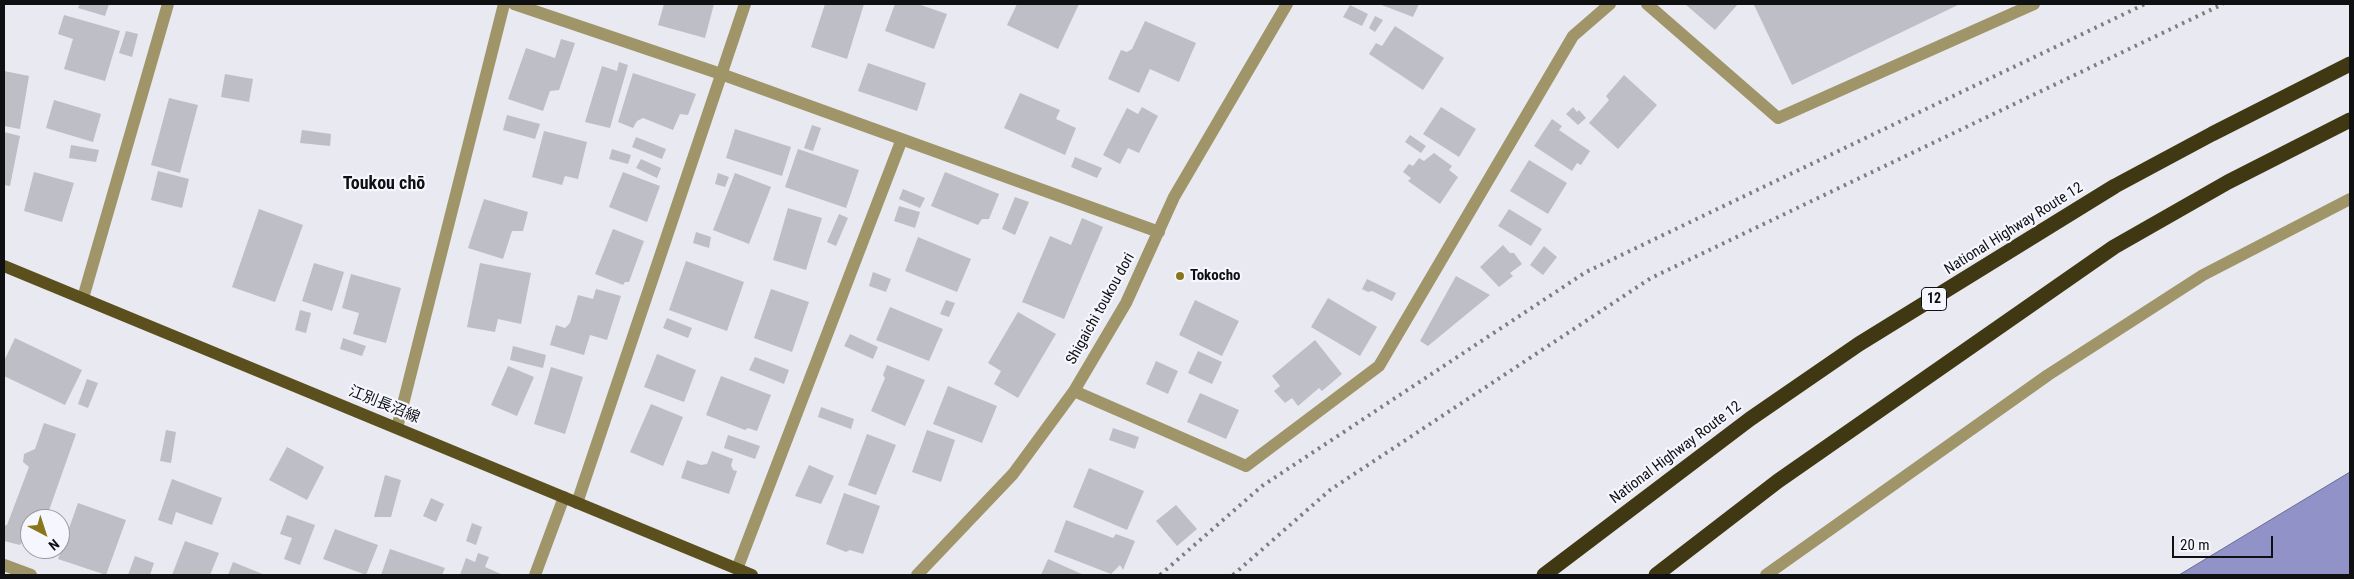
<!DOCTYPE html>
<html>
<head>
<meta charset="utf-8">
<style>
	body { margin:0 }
	#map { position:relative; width:2354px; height:579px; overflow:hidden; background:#e8e9f1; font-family:"Roboto Condensed",sans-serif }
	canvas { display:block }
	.frame { position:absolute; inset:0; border:5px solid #0f1012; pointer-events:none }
	.north { position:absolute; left:20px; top:509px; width:50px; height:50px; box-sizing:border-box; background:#f6f6fe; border:1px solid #9a9aa0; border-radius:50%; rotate:140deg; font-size:14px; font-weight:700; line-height:20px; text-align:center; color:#0f1012 }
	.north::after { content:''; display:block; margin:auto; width:18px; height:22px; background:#8a761a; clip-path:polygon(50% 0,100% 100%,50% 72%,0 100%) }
	.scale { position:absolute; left:2172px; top:536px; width:101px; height:22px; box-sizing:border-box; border:2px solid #0f1012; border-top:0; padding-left:6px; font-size:15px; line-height:18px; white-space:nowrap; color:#0f1012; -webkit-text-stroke:4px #f6f6fe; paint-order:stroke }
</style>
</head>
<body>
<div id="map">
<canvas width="2354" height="579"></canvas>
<div class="frame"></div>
<div class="north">N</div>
<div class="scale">20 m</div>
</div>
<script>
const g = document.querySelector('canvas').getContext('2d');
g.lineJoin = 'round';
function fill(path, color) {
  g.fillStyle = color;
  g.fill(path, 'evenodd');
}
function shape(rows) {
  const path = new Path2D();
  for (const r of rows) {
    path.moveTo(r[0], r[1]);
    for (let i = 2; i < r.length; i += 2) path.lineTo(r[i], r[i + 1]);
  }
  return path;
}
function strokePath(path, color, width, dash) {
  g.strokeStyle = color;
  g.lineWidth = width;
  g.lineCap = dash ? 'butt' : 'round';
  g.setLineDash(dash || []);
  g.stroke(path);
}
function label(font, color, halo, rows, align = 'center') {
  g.font = font + ' "Roboto Condensed","Noto Sans JP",sans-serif';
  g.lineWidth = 4.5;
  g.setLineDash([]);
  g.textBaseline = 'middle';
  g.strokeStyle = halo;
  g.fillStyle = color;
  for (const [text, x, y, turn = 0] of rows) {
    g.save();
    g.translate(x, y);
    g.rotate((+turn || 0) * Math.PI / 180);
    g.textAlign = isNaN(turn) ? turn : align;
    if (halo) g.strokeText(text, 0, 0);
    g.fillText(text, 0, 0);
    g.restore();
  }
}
const water = shape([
	[2350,472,2350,575,2179,575,2350,472]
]);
const building = shape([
	[80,4,109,4,105,16,78,8],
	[664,4,714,4,705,38,658,25],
	[825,4,864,4,847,59,811,47],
	[895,4,918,4,947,14,934,49,885,31],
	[1017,4,1079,4,1058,49,1007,25],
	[1379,4,1419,4,1413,17],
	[1685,4,1738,4,1715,30],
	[1756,4,1960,4,1792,85,1754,5],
	[1350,5,1368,14,1362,26,1343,17],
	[64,15,120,31,105,81,64,69,73,39,58,34],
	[1375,16,1383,20,1375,32,1369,28],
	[1145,21,1196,43,1179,82,1150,69,1139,93,1108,79,1121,50,1127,52,1132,49],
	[1395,26,1444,58,1423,90,1369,54,1376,43,1382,46],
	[126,31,138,34,132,57,119,53],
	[561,39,575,43,559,90,550,91,543,111,508,99,526,48,555,58],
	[619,62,628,65,610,128,585,122,602,66,617,71],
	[868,63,926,83,917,111,858,91],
	[4,71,29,76,20,129,4,126],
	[633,73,696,94,688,115,680,114,673,130,643,118,637,121,633,128,618,122],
	[225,74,253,79,249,102,221,97],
	[1624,75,1657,105,1618,149,1589,123,1609,100,1606,96],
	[1020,93,1060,110,1056,119,1076,128,1065,155,1004,128],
	[169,98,198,105,180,173,151,165],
	[54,100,101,114,93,142,46,128],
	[1142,107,1158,116,1139,153,1128,148,1120,164,1103,155,1127,108,1138,114],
	[1441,107,1476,129,1459,157,1423,134],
	[1573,107,1577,112,1579,110,1586,118,1578,125,1566,114],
	[507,115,540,124,535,139,503,130],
	[1552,119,1562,126,1559,130,1590,151,1581,165,1577,163,1572,171,1534,146],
	[812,125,821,128,813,151,804,148],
	[735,129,791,147,782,176,726,158],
	[302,130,331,134,330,146,300,143],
	[544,131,587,142,578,179,565,176,562,185,532,177],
	[4,132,20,136,10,186,4,185],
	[1410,135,1426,146,1421,153,1405,142],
	[636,137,666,149,662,159,632,147],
	[71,145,99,150,96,162,69,158],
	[612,149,631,155,628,164,609,159],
	[798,149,859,170,846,208,785,187],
	[1434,153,1452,166,1449,170,1458,177,1440,204,1408,181,1411,178,1403,172,1409,164,1413,166,1419,158,1424,161],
	[1075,157,1102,168,1097,178,1071,167],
	[641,159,661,168,657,178,636,168],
	[1529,160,1567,183,1548,214,1510,191],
	[158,171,189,179,182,208,151,200],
	[34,172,74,183,62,222,24,211],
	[623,172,660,186,647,222,609,207],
	[945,172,999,194,989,219,982,219,978,225,931,206],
	[718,173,729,177,725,187,715,184],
	[735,173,771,187,749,244,713,230],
	[903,189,925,198,920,208,899,199],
	[1015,197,1029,202,1015,235,1002,229],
	[484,199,528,212,523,231,512,231,503,259,468,248],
	[899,206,920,212,915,228,894,221],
	[788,208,822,218,806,270,773,260],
	[259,209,303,225,275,302,232,287],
	[1509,209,1542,229,1531,246,1498,226],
	[839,214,848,218,836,246,827,242],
	[1082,218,1103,227,1064,319,1022,302,1050,236,1071,245],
	[613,229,644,241,629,282,625,282,623,285,595,274],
	[696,232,711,237,709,248,693,243],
	[918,237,971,259,957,292,905,271],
	[1503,245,1510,253,1514,253,1522,264,1510,273,1513,276,1499,287,1480,267],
	[1544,246,1557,257,1543,275,1530,265],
	[686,261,744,282,727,331,669,310],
	[314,263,344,272,332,311,302,301],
	[480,263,531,273,521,324,498,319,495,332,467,327],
	[873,272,891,279,886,292,869,286],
	[351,274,401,288,386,343,353,334,359,313,342,308],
	[1456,276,1490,295,1428,346,1420,341],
	[1367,279,1396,293,1392,301,1372,291,1368,292,1362,289],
	[596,289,621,296,607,340,590,335,584,355,550,345,556,325,565,328,570,323,578,295,593,299],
	[771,289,809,302,792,352,754,338],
	[1328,298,1377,327,1360,356,1311,327],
	[946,300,955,303,949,317,940,314],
	[1195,300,1239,321,1222,356,1179,335],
	[890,307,943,329,929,361,876,340],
	[300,310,311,313,306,333,295,330],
	[1018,312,1056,334,1018,398,994,384,1001,371,988,363],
	[667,318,692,328,688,338,663,328],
	[850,334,878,347,873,359,844,346],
	[15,338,82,370,65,405,4,376,4,361],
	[343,338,366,346,362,356,340,349],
	[1315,340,1342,374,1322,391,1319,388,1298,406,1292,398,1285,403,1274,391,1280,386,1272,376],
	[513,346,546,355,543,368,510,360],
	[1198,351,1222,362,1212,384,1188,373],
	[657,354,696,370,684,402,644,387],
	[755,357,789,370,784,384,749,370],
	[1156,361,1178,371,1168,394,1146,384],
	[887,365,925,380,905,426,871,411,885,378,883,375],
	[508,366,534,377,517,416,491,405],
	[551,367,583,377,565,434,534,424],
	[721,376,771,395,757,431,748,428,745,430,706,415],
	[87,379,98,383,88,408,78,404],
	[948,386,997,406,982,443,933,424],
	[1200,393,1239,410,1226,439,1187,422],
	[651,404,683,417,663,466,630,452],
	[821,407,854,419,851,429,818,417],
	[44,423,76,434,46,519,30,519,30,540,25,538,20,545,4,541,4,526,7,525,29,467,23,462,24,454,35,449],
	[1113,428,1139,437,1135,449,1109,440],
	[166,430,176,432,171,463,160,461],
	[927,430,955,440,941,482,912,472],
	[867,434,896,445,876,495,848,485],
	[728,435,760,446,755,459,724,448],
	[287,447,324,467,307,500,269,480],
	[712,451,733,459,731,465,733,470,737,471,729,494,681,478,687,460,701,465,707,464],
	[809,465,834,476,821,504,795,496],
	[1089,468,1144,491,1127,530,1073,507],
	[385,475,401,480,391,517,374,517],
	[172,479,222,498,212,525,176,512,172,525,158,520],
	[844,493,880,506,863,554,850,550,846,552,826,544],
	[431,498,444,504,436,522,423,516],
	[78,503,126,520,106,575,58,559],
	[1176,505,1197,529,1177,546,1156,521],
	[287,515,315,525,300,565,284,559,292,538,280,534],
	[1066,520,1113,538,1116,534,1135,541,1123,570,1120,565,1111,574,1054,552],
	[472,523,482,527,476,545,466,541],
	[335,529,378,545,366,575,323,559],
	[185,541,219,553,210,575,172,575],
	[390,549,445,568,442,575,381,575],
	[478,553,489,557,485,567,501,574,500,575,460,575,466,558,475,562],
	[135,556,154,563,150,575,128,575],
	[1048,559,1084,575,1041,575],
	[233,562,265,575,228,575]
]);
const minor = shape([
	[514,4,721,74,1159,232],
	[1647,4,1778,118,2034,4],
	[83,298,168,4],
	[1074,391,1246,466,1379,366,1573,36,1610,4],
	[397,428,504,4],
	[577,503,745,4],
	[4,565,31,575],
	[737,569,902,139],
	[535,575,564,497],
	[917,575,1013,474,1074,391,1126,303,1174,197,1287,4],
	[1766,575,2048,375,2203,275,2350,199]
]);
const major = shape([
	[4,266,752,575]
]);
const highway = shape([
	[1544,575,1750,419,1859,344,2115,186,2212,134,2350,64],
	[1656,575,1778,481,2114,247,2228,182,2350,120]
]);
const rail = shape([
	[1160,575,1262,486,1586,272,2145,4],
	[1233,575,1330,490,1651,278,2223,4]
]);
const markers = [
	[1180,276,5,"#8a761a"]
];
const shields = [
	[1934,299,25]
];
const shieldNames = [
	["12",1934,299]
];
const streetNames = [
	["National Highway Route 12",2014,229,-32],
	["Shigaichi toukou dori",1101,309,-61],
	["江別長沼線",384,405,22],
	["National Highway Route 12",1676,453,-37]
];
const poiNames = [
	["Tokocho",1190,276]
];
const quarterNames = [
	["Toukou chō",384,184]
];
fill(water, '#9192c7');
strokePath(water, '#6a6b91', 1);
fill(building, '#bebfc6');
strokePath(minor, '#a09569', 12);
strokePath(major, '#5b4f1d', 12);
strokePath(highway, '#403813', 15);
strokePath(rail, '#7d7e83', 4, [2.5, 5]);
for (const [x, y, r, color] of markers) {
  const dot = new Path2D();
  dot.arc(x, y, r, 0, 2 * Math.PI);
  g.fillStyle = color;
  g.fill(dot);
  strokePath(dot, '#f6f6fe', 2);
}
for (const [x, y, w] of shields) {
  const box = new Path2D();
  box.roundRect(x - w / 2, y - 11.5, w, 23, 4);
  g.fillStyle = '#f6f6fe';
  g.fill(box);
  strokePath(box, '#0f1012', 1);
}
label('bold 14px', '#0f1012', null, shieldNames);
label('15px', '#0f1012', '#f6f6fe', streetNames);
label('bold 15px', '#0f1012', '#f6f6fe', poiNames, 'left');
label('bold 18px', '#0f1012', '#f6f6fe', quarterNames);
</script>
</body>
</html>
